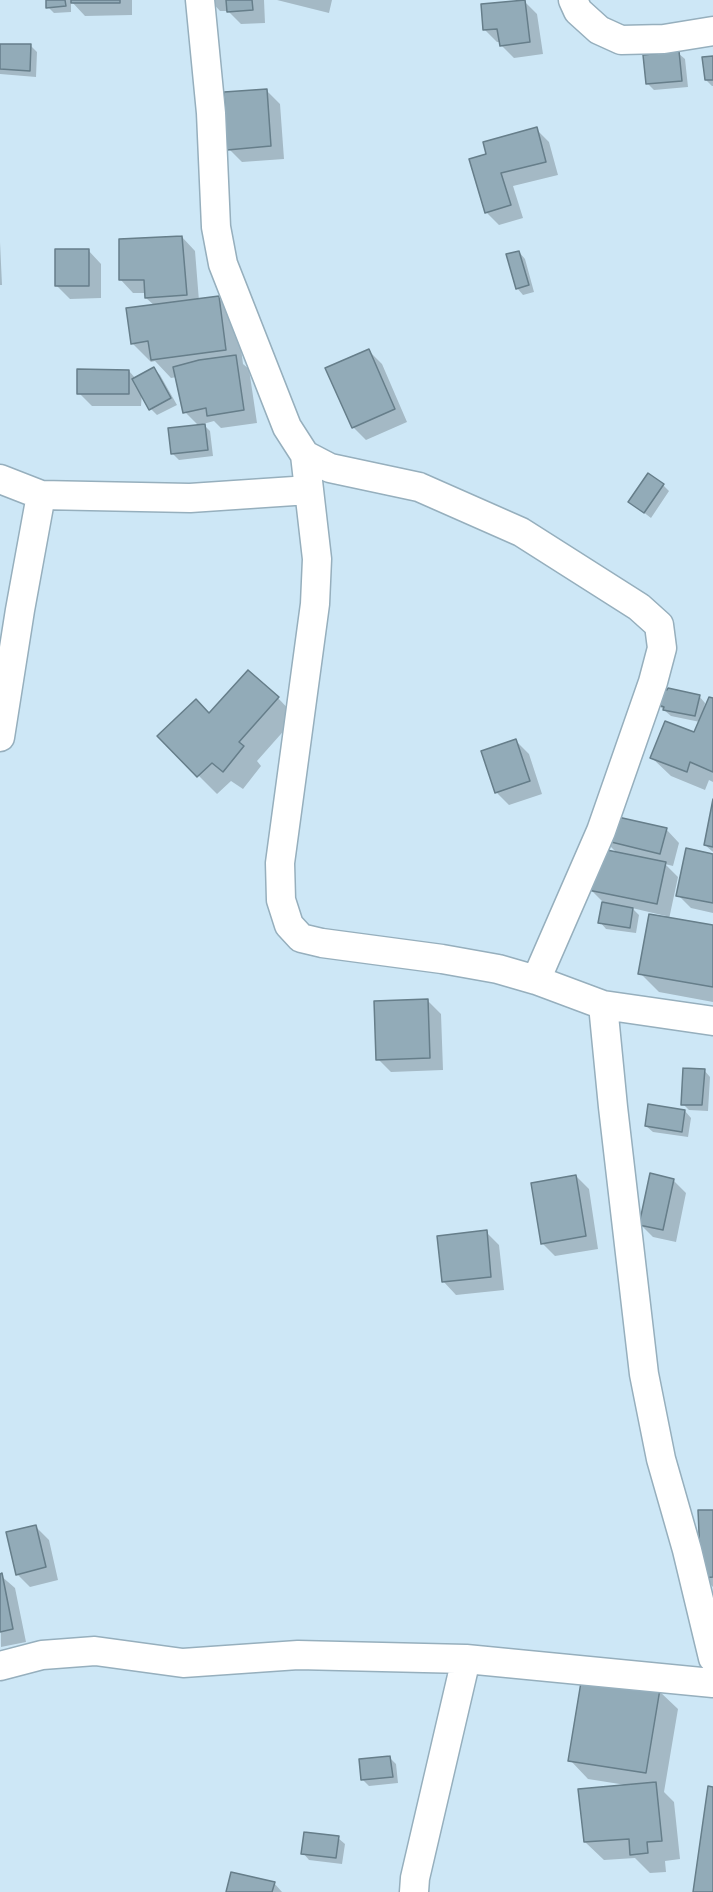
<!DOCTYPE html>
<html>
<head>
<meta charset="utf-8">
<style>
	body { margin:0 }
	canvas { display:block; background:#cde7f6 }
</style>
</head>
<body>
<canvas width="713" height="1892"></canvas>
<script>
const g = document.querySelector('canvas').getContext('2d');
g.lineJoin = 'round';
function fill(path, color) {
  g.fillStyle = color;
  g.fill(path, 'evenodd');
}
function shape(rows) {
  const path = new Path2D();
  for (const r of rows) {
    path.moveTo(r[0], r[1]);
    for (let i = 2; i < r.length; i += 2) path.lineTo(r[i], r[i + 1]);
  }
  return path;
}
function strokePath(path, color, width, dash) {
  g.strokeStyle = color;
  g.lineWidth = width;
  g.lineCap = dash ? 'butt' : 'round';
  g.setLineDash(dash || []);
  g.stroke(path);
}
const shadow = shape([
	[47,0,132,0,132,15,85,16,71,1,71,12,54,13,48,7],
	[210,0,264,0,265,23,241,24,228,11,220,11],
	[277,0,332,0,329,13],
	[524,1,537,14,543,54,514,58,501,45,501,42,497,42,484,29],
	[0,46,31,46,37,52,36,77,0,74],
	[678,53,685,59,688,87,654,90,648,84],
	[713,57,713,86,712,86,706,80],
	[267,91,280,104,284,159,242,162,229,149],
	[536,129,549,142,558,175,513,186,523,218,499,225,486,212,488,155],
	[182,237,195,251,199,301,219,298,237,317,243,364,249,369,257,423,221,428,214,421,203,424,210,431,213,456,179,460,172,453,199,426,185,412,177,377,171,378,155,361,151,362,132,343,155,306,146,298,146,293,133,293,120,279],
	[0,242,2,285,0,285],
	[88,250,101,264,101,298,70,299,57,286],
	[519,252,525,259,534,292,523,295,517,288],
	[369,351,382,364,407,422,366,440,353,427],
	[154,369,160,375,177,405,157,415,151,409,142,393,141,406,92,406,79,393,129,371,136,379],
	[663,485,669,491,651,518,630,502],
	[699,696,705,703,704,710,713,699,713,782,709,780,705,790,671,776,652,758,694,734,700,722,671,716,657,704],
	[278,698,296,717,257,761,261,766,243,789,231,781,217,794,159,736,209,715],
	[516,741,529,754,542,794,509,805,496,792],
	[713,807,713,852,705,845],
	[666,829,679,843,673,866,665,864,678,877,669,919,713,926,713,1002,659,992,640,973,666,916,632,908,639,915,636,933,606,929,600,922,603,902,590,889,618,854,604,840],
	[713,855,713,913,691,908,678,895],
	[428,1001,441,1014,443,1070,391,1072,378,1059],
	[704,1070,710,1077,708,1111,689,1110,683,1104],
	[685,1111,691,1118,688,1137,653,1132,646,1126],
	[576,1176,589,1189,598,1249,555,1256,542,1243],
	[673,1180,686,1193,676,1242,653,1237,640,1224],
	[486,1232,499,1245,504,1290,456,1295,443,1281],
	[713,1511,713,1587,703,1577],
	[36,1527,49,1540,58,1580,30,1587,17,1574],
	[0,1575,15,1588,26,1642,1,1647],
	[659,1691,678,1709,664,1792,674,1802,680,1859,665,1861,666,1872,650,1873,635,1858,604,1860,585,1842,626,1785,588,1779,570,1760],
	[390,1758,396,1764,398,1783,369,1786,362,1779],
	[338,1838,345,1844,342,1864,309,1860,303,1853],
	[274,1883,282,1892,228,1892]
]);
const building = shape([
	[46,0,65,0,66,6,46,8,46,0],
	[71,0,120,0,120,3,71,3,71,0],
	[226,0,252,0,253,10,227,12,226,0],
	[525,0,530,42,500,46,497,29,483,30,481,4,525,0],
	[0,44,31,44,30,71,0,69,0,44],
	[679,51,682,81,646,84,643,55,679,51],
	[713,56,713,80,705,80,702,57,713,56],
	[267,89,271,146,227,150,224,92,267,89],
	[537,127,546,162,501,173,511,205,485,213,469,159,486,154,483,142,537,127],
	[182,236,187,295,145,298,144,280,119,280,119,239,182,236],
	[55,249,89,249,89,286,55,286,55,249],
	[519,251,529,285,516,289,506,254,519,251],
	[219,296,226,350,151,360,148,341,131,344,126,308,219,296],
	[369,349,395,409,352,428,325,368,369,349],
	[236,355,244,410,207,416,206,408,183,413,173,367,199,360,236,355],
	[154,367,171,398,149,410,132,379,154,367],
	[77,369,129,370,129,394,77,394,77,369],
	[205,424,208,450,171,454,168,428,205,424],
	[648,473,664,484,644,513,628,502,648,473],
	[248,670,279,697,239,742,244,746,223,772,212,763,197,777,157,736,196,699,209,713,248,670],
	[660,688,667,690,668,688,700,695,695,716,663,710,664,707,656,704,660,688],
	[709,697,713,698,713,772,690,762,687,772,650,758,665,721,694,732,709,697],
	[516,739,530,781,495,793,481,751,516,739],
	[713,799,713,847,704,845,713,799],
	[609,815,667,828,660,854,603,840,609,815],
	[597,848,666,862,657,904,588,890,597,848],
	[686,848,713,854,713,903,676,896,686,848],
	[602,902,633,908,630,928,598,923,602,902],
	[649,914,713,925,713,987,638,974,649,914],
	[428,999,430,1058,376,1060,374,1001,428,999],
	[683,1068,705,1069,702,1105,681,1105,683,1068],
	[648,1104,685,1110,682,1132,645,1126,648,1104],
	[650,1173,674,1179,663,1230,639,1225,650,1173],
	[576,1175,586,1236,541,1244,531,1183,576,1175],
	[487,1230,491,1277,442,1282,437,1236,487,1230],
	[698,1510,713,1510,713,1577,701,1578,698,1510],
	[36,1525,46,1567,16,1575,6,1532,36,1525],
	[2,1573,13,1629,0,1632,0,1574,2,1573],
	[582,1676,660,1689,646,1773,568,1761,582,1676],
	[390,1756,393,1777,361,1780,359,1759,390,1756],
	[656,1782,662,1841,647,1842,648,1853,630,1855,629,1839,584,1842,578,1789,656,1782],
	[708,1786,713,1787,713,1892,693,1892,708,1786],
	[304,1832,339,1836,336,1858,301,1854,304,1832],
	[231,1872,275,1882,272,1892,226,1892,231,1872]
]);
const street = shape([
	[200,0,211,113,216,227,223,264,287,427,305,455,330,468,419,487,521,532,639,607,659,625,662,648,653,682,601,831,536,980],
	[573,0,578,11,599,30,621,40,664,39,713,31],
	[305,455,317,559,315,604,280,863,281,900,289,925,301,938,322,943,442,959,498,969,536,980,603,1005,713,1021],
	[0,479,41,495,190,498,309,490],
	[0,737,20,610,41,495],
	[603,1005,613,1107,644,1374,661,1459,687,1550,713,1658],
	[0,1666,42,1655,95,1651,183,1663,298,1655,466,1659,713,1683],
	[414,1892,415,1878,466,1659]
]);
fill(shadow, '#0003');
fill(building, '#92abb8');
strokePath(building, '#667e8a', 1.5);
strokePath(street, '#96afbd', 31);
strokePath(street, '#fff', 28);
</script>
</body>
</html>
